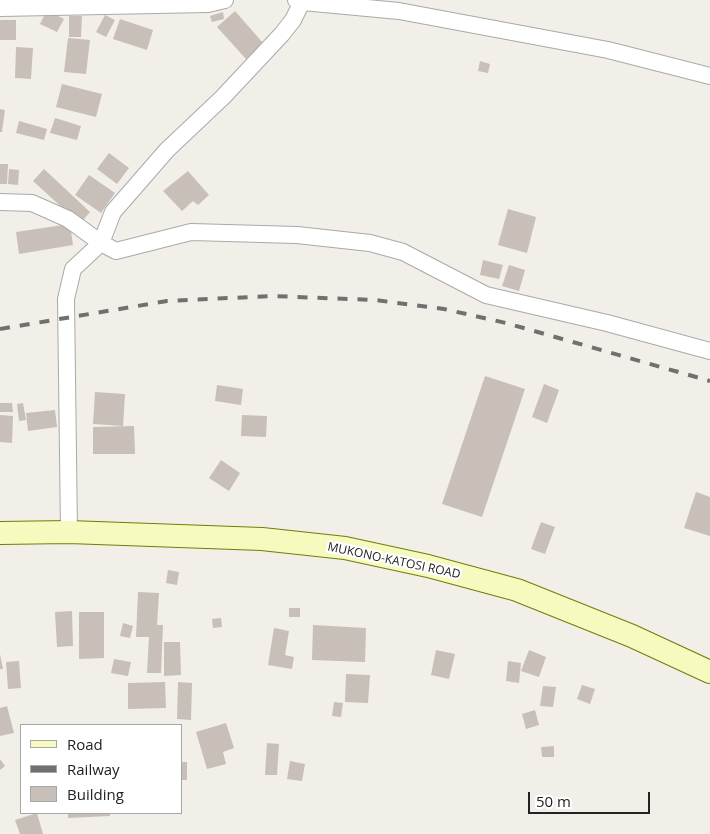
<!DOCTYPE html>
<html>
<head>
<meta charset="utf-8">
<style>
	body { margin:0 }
	#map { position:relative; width:710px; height:834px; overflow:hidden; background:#f2efe9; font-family:"Open Sans",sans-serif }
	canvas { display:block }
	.legend { position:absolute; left:20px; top:724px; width:162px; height:90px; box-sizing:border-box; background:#fff; border:1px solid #a7a7a7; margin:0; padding:6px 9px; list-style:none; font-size:15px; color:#222 }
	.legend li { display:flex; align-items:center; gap:10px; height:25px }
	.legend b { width:25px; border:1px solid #a7a7a7 }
	.scale { position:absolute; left:528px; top:792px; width:122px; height:22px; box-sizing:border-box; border:2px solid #222; border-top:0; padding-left:6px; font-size:15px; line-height:18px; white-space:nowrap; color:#222; -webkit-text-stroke:4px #fff; paint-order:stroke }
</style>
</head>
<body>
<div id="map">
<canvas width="710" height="834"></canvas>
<ul class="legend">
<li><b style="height:6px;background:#f7fabf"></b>Road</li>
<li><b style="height:6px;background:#707070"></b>Railway</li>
<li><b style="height:14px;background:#c7bfb8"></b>Building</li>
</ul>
<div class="scale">50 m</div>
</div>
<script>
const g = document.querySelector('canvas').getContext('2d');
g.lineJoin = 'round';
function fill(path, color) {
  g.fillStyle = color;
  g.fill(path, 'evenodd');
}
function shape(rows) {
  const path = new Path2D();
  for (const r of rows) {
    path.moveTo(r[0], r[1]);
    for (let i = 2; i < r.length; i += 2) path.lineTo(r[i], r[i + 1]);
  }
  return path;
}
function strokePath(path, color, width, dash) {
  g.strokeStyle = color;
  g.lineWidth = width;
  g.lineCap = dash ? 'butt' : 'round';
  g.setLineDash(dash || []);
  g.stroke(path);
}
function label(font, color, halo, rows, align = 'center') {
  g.font = font + ' "Open Sans",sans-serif';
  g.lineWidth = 4.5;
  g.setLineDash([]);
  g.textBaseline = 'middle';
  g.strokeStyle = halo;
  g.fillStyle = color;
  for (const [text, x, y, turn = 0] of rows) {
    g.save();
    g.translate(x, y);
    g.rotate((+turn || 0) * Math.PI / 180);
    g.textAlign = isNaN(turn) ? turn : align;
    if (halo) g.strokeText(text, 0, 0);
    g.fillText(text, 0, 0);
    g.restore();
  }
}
const building = shape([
	[47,10,64,19,57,32,40,24],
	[235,11,263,43,246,59,217,27],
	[223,12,224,19,212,22,210,16],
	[105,15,115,20,106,37,96,32],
	[69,16,82,16,81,37,69,37],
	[120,19,153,30,147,50,113,39],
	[0,20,16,20,16,40,0,40],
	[68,38,90,40,86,74,64,72],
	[16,47,33,48,31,79,15,78],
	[480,61,490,64,488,73,478,71],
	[62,84,102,94,96,117,56,107],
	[0,109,5,110,2,132,0,132],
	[55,118,81,126,77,140,50,133],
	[19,121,47,129,44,140,16,133],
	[109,153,129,168,117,184,97,169],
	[0,164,8,164,7,184,0,184],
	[9,169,19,170,18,185,8,184],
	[44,169,90,212,80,224,33,181],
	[188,171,209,195,198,205,193,201,182,211,163,191],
	[89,175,115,193,101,213,75,195],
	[508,209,536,217,527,253,498,245],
	[70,224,73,245,19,254,16,232],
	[483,260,503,265,499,279,480,275],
	[509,265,525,270,519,291,502,286],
	[485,376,525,389,482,517,442,504],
	[544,384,559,390,547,423,532,417],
	[217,385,243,389,241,405,215,401],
	[95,392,125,394,123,426,93,424],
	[0,403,12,403,13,412,0,412],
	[23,403,26,420,19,421,17,404],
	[55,410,57,427,28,431,26,413],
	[0,415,13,416,12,443,0,442],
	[242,415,267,416,266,437,241,436],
	[134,426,135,454,93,454,93,427],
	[221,460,240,473,229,491,209,478],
	[696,492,710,497,710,536,684,528],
	[541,522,555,527,545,554,531,549],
	[168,570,179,572,177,585,166,583],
	[138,592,159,593,157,625,163,625,161,673,147,673,149,637,136,637],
	[289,608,300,608,300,617,289,617],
	[72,611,73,646,57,647,55,612],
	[79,612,104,612,104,658,79,659],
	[221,618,222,627,213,628,212,619],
	[123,623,133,626,130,638,120,636],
	[313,625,366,628,365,662,312,660],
	[274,628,289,631,285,655,294,657,292,669,268,665],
	[164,642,180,642,181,675,164,676],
	[436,650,455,654,449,679,431,675],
	[529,650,546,657,539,677,521,671],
	[0,654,3,669,0,669],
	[114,659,131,662,128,676,111,673],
	[19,661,21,688,8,689,6,662],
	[508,661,521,663,519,683,506,681],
	[346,674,370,675,368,703,345,702],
	[165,682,166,708,128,709,128,683],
	[178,682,192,683,191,720,177,719],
	[582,685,595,689,590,704,577,699],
	[543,686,556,687,553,707,540,706],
	[334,702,343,703,341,717,332,716],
	[7,706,14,733,0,736,0,708],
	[535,710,539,725,526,729,522,714],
	[226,723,234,748,223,752,226,764,207,769,196,732],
	[267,743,279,744,277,775,265,775],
	[554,746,554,757,542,757,541,747],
	[0,759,5,766,0,770],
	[290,761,305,764,302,781,287,779],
	[181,762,187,762,187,780,181,780],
	[37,813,43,834,20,834,15,820],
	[68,813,110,813,110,816,68,818]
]);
const street = shape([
	[296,0,303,2,399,11,608,50,710,76],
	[0,8,208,4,225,0],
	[0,202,32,203,68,219,101,243,116,251,191,232,297,235,370,243,403,252,486,295,607,323,710,351],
	[69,532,66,299,73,269,101,243,113,212,167,150,223,97,282,34,293,20,303,0]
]);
const secondary = shape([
	[0,533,69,532,262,539,345,548,428,566,517,590,632,636,710,672]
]);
const rail = shape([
	[0,329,167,301,272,296,375,300,444,309,506,323,710,381]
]);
const streetNames = [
	["MUKONO-KATOSI ROAD",394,561,12]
];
fill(building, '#c7bfb8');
strokePath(street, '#a9a9a9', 18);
strokePath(secondary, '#707d05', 24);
strokePath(street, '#fff', 16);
strokePath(secondary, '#f7fabf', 22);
strokePath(rail, '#707070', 4, [10, 10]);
label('12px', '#222', '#fff', streetNames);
</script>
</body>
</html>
